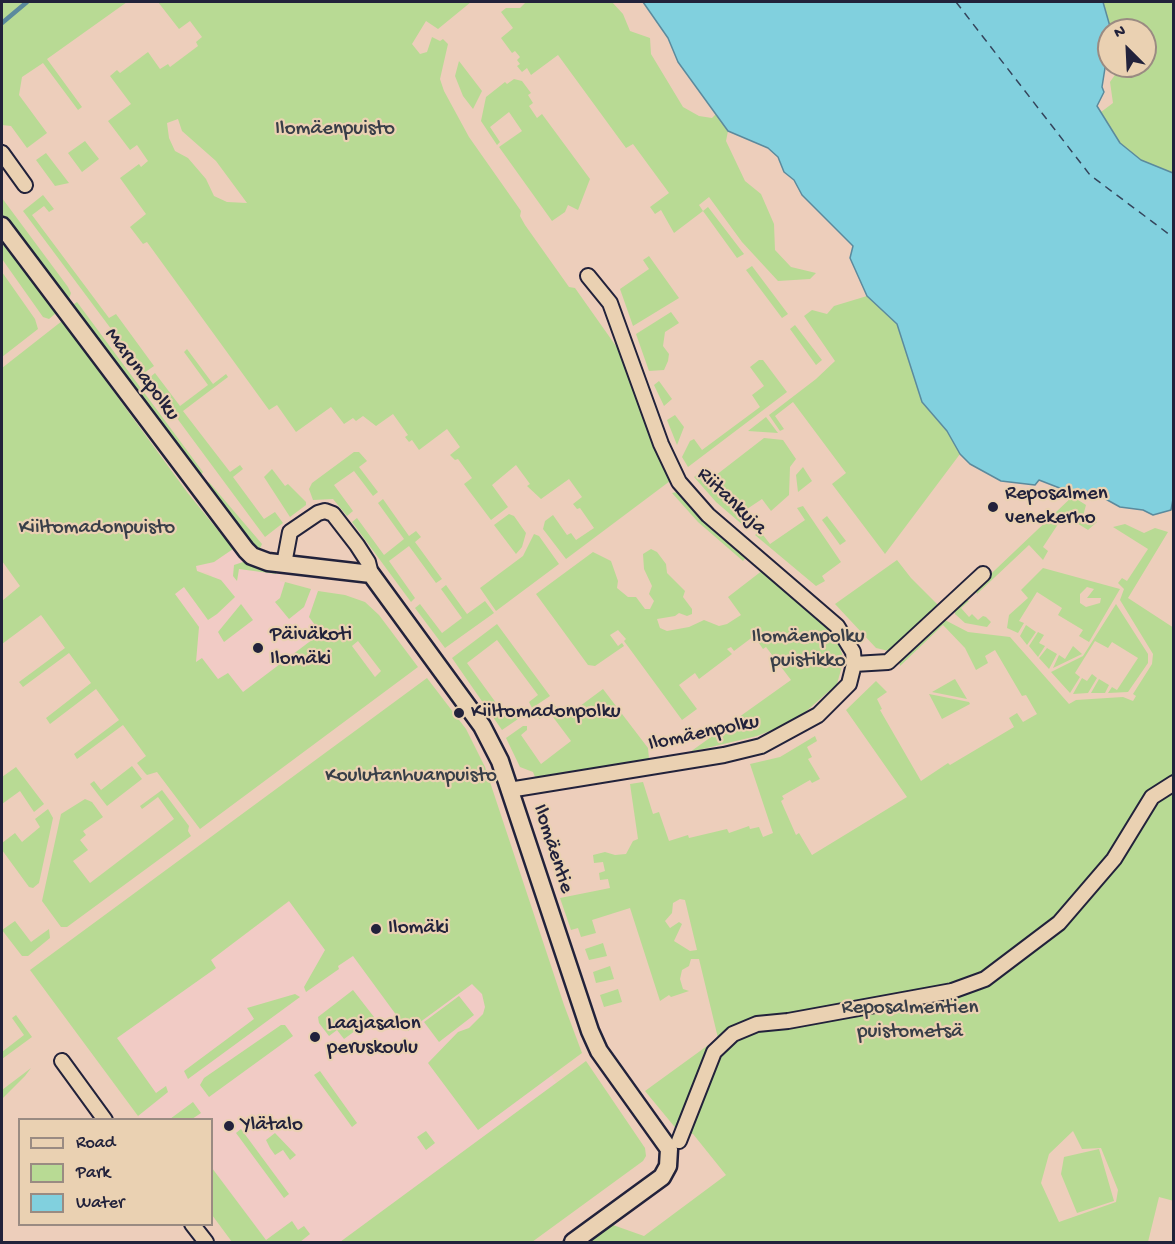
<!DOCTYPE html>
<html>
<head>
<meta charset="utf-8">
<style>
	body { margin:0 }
	#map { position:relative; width:1175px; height:1244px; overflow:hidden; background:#edcebb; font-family:"Gochi Hand",sans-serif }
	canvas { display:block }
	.frame { position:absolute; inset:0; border:3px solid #22223b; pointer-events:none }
	.legend { position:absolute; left:18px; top:1118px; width:195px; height:108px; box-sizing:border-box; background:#ead1b2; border:2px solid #9a8b82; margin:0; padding:8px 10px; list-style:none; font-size:18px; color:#22223b }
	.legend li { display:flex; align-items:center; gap:12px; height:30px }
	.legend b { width:30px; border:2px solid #9a8b82 }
	.north { position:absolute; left:1097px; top:18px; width:60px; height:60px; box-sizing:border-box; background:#ead1b2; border:2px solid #9a8b82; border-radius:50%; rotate:336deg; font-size:16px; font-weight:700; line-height:24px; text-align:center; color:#22223b }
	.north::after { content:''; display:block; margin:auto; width:21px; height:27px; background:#22223b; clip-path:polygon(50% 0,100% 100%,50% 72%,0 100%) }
</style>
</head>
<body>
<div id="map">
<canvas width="1175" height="1244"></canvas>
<div class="frame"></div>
<ul class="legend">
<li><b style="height:8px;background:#ead1b2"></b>Road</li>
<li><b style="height:16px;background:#b8da94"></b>Park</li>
<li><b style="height:16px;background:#81d0de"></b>Water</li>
</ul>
<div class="north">N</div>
</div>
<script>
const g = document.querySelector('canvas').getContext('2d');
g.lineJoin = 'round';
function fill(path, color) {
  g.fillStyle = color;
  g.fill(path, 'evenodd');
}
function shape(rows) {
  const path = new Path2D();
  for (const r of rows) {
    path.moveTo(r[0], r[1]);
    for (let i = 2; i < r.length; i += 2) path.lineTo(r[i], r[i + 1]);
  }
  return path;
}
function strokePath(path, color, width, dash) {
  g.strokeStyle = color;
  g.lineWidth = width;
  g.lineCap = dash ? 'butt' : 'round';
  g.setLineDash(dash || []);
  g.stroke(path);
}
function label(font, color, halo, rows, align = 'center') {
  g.font = font + ' "Gochi Hand",sans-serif';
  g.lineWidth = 4.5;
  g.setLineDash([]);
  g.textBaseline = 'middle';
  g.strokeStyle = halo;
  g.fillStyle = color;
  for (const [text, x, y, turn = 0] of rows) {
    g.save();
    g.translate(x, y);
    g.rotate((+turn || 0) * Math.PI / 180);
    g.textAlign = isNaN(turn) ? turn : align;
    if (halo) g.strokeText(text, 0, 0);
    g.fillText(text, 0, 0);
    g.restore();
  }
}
const built = shape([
	[233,549,246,561,276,568,276,574,280,574,280,581,318,591,309,617,356,643,352,646,375,677,266,758,181,662,199,627,175,594,184,587,208,620,217,614,235,597,208,573,196,571,196,565,214,562],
	[375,838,587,1124,426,1242,232,1242,212,1215,212,1120,141,1119,89,1050]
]);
const green = shape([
	[2,2,127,2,47,59,82,107,78,110,43,63,22,77,19,95,47,133,27,148,11,126,2,125],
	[158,2,471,2,438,29,426,21,412,44,420,54,427,52,432,37,440,41,443,39,448,44,440,79,444,91,469,137,521,211,520,216,525,225,569,287,575,288,623,356,670,481,566,559,543,529,545,521,553,515,567,535,571,533,576,540,594,528,580,508,577,509,573,504,582,497,569,479,541,499,527,486,530,484,516,465,492,485,508,507,491,520,464,484,472,478,458,459,455,460,450,455,460,447,447,429,419,450,412,440,409,442,405,437,408,435,393,414,376,426,363,416,356,421,353,418,344,424,331,407,296,432,277,405,269,410,147,242,143,244,130,227,146,214,120,178,139,164,141,167,148,161,137,145,130,150,108,121,131,104,110,76,117,70,120,73,148,52,160,69,168,64,170,67,198,46,196,42,202,37,190,21,179,29],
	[178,119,182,131,216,161,247,203,227,202,214,196,206,179,188,158,175,151,169,138,167,123],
	[526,2,612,2,623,14,630,31,650,38,651,54,683,107,699,116,712,118,716,114,728,131,726,141,745,181,761,194,774,224,775,250,791,267,816,273,810,279,778,281,742,242,709,197,699,205,703,211,708,207,744,254,737,258,703,211,674,233,661,210,655,214,650,207,669,193,633,144,626,148,558,55,531,75,527,68,522,72,517,66,520,64,517,60,520,57,515,51,512,53,501,38,513,28,501,12,506,8,520,8],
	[1103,2,1173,2,1173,173,1140,160,1120,143,1101,112,1113,103,1110,82,1121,66,1145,66,1145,30,1111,30],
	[459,61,482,91,473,109,463,96,455,76],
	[514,79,522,81,531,93,528,95,533,103,529,106,537,118,542,114,590,179,578,210,568,205,565,212,552,221,499,147,522,131,509,112,490,127,500,142,497,145,481,121,486,97,505,82,507,84],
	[85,141,99,159,82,172,68,153],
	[46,153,69,183,55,186,36,160],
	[43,195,54,209,49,212,44,206,32,215,109,318,116,314,154,366,144,373,23,211],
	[2,198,68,287,71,293,69,299,66,300,2,214],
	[2,240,56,313,49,319,43,317,2,259],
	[649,256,679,298,633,326,620,289,649,269,643,260],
	[752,266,788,314,782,318,746,270],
	[2,272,35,319,38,329,2,357],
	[867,296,897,324,922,402,947,431,960,454,885,554,832,484,846,473,793,402,775,416,784,429,780,431,769,415,816,379,835,361,804,316,812,310,827,314,834,306],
	[77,302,203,472,200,476,71,306],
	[671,312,679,323,665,332,663,346,669,354,668,361,664,370,649,371,636,334],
	[62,321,187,492,233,549,214,562,196,566,197,571,221,580,235,597,217,614,208,620,184,587,175,594,199,627,196,662,202,658,218,679,228,673,243,692,321,633,309,617,318,591,345,595,365,602,379,615,418,667,200,829,157,772,147,775,145,773,137,763,146,756,123,725,77,759,74,754,119,720,96,689,50,724,46,718,91,683,69,653,23,687,19,682,65,648,41,615,2,644,2,601,20,586,2,561,2,368],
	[358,641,381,671,375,677,352,646],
	[795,325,822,360,816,365,790,329],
	[187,349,213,384,226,374,228,377,183,411,230,472,240,465,243,469,233,477,264,519,275,512,283,523,265,537,148,379,155,373,180,406,208,385,184,352],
	[759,360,763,360,787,392,688,467,682,457,690,441,694,439,702,450,760,407,752,395,764,386,750,367],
	[659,381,672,399,664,406,654,385],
	[675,415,684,427,677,445,667,420],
	[766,417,778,433,748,431],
	[764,438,783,440,796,459,790,467,789,495,771,511,762,499,744,511,754,522,744,526,716,502,694,477,703,470,711,479],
	[354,452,359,452,367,461,359,467,378,492,373,496,354,471,334,485,353,511,347,516,333,499,313,500,309,489,312,483],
	[803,467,812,481,798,492,796,475],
	[272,469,285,486,288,484,306,502,306,505,290,517,264,477],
	[209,482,262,544,259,551,205,485],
	[677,492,701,517,747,556,743,561,698,522,672,493],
	[1075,494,1075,498,1086,505,1083,516,1097,522,1088,530,1064,515,1043,547,1048,551,1043,560,1029,545,977,594,975,589],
	[383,499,409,536,416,531,421,537,415,542,442,579,436,583,409,546,389,561,415,598,411,602,352,522,357,518,384,555,404,539,378,503],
	[803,506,841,562,822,576,825,581,816,586,755,535,760,531,770,544,805,520,797,508],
	[509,514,514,516,526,533,522,547,516,554,494,525],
	[827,516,846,541,840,545,822,520],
	[1125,524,1144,533,1155,528,1168,532,1128,598,1174,628,1174,1201,1159,1197,1148,1242,590,1242,613,1225,644,1236,726,1175,693,1134,678,1131,645,1091,718,1038,699,959,691,959,689,966,682,970,680,979,683,989,689,991,671,997,669,995,660,1001,630,908,592,920,596,933,581,937,578,928,571,930,560,898,610,888,608,879,600,880,599,873,605,871,603,862,594,863,593,855,605,852,615,855,626,854,633,841,638,839,630,784,643,782,653,814,659,812,669,841,688,835,689,838,727,829,729,833,749,826,750,829,759,827,763,837,773,833,750,764,780,757,815,736,817,741,807,747,812,757,808,759,820,779,812,783,810,780,782,796,784,799,781,801,796,835,799,833,812,855,907,797,846,710,876,681,887,692,877,699,882,709,880,710,921,781,948,763,950,765,1014,727,1009,718,1017,713,1023,722,1037,714,1026,695,1022,696,995,650,985,656,988,663,976,670,965,648,943,625,900,666,899,660,943,619,968,632,1010,637,1069,704,1076,700,1123,697,1133,701,1136,696,1133,694,1152,664,1153,654,1120,600,1124,589,1118,583,1122,578,1127,581,1148,549,1113,527],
	[680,899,685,900,697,950,690,951,674,941,682,924,679,922,670,928,665,921,672,913,673,903],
	[1073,1131,1082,1149,1101,1148,1118,1190,1116,1202,1059,1222,1041,1183,1049,1154],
	[534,534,539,536,559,564,496,611,480,588,523,556],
	[651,549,657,552,666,564,667,573,685,591,683,597,692,609,692,614,687,616,679,613,675,616,657,619,660,628,667,631,689,627,704,620,719,626,727,624,741,615,728,597,763,570,835,635,844,659,837,684,802,715,780,727,757,736,690,752,791,680,766,647,763,649,754,636,734,651,731,647,727,649,732,654,699,679,695,673,679,685,697,709,682,720,624,641,626,639,618,630,610,635,618,646,622,643,624,646,595,666,588,665,536,594,593,552,611,561,618,581,617,588,628,597,636,597,645,609,650,609,654,601,649,594,652,586,644,569,643,554],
	[897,560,911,578,941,608,893,652,876,648,835,604],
	[246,561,276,568,276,574,239,569,237,581,233,576,234,565],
	[1043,568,1120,589,1089,642,1079,636,1083,630,1058,615,1062,608,1037,592,1019,621,1024,623,1018,633,1007,628,1009,615,1028,598,1021,590],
	[1087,587,1094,589,1087,598,1101,598,1100,603,1086,607,1080,603,1080,594],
	[285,582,311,589,304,607,289,619,275,602,280,598],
	[446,585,467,614,485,601,494,613,445,648,415,608,420,604,442,633,462,618,441,589],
	[964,599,969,601,961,608,969,617,972,614,978,620,983,616,986,617,991,622,987,627,965,623,955,614,955,608],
	[241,604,253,620,224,642,218,632],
	[1116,604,1148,654,1148,663,1128,692,1108,693,1112,687,1117,690,1138,658,1112,642,1108,648,1095,641,1075,673,1080,677,1070,693,1051,672,1083,656],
	[497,624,550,696,532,708,529,702,538,695,497,640,467,663,507,718,515,713,519,715,518,719,502,730,452,658],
	[1026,625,1036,632,1027,645,1020,636],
	[1038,632,1044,635,1039,643,1045,646,1038,657,1029,646],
	[1073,646,1082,654,1053,668,1059,655,1065,659],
	[1047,648,1057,654,1049,669,1039,658],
	[1092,674,1097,678,1088,693,1073,694,1082,678,1087,681],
	[427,678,466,729,485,767,564,1005,582,1053,478,1130,428,1063,458,1032,469,1028,483,1014,485,1007,482,994,472,984,408,1031,353,956,338,966,339,969,306,992,304,987,325,950,289,901,211,960,216,968,117,1038,156,1093,166,1086,168,1092,138,1116,30,970],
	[955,679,967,699,932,692,953,680],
	[1099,679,1109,685,1105,693,1091,693],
	[603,689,648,748,649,759,535,777,533,772,520,767,506,738,523,726,527,726,527,730,521,735,541,764,571,741,550,713,539,719,538,714,553,703,564,718],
	[929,694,969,702,970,704,942,719],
	[132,766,142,779,107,806,90,784,94,781,101,790],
	[16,767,44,804,34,812,20,791,2,804,2,777],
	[162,790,189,826,188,831,191,836,67,927,61,927,42,901,61,814,85,799,92,802,103,817,83,831,86,835,80,840,88,850,73,861,90,883,174,819,158,797,142,809,140,806],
	[48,809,53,818,39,883,33,888,29,887,2,850,2,843,15,833,22,842,40,827,35,819],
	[15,921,31,942,49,929,50,938,28,956,22,956,2,930],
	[603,943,607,956,589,960,585,949],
	[610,966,614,979,596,983,593,972],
	[618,989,622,1002,604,1007,600,995],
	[353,990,374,1017,344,1039,337,1030,329,1036,319,1023,318,1017],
	[295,994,300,997,188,1079,184,1071,254,1019,247,1008],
	[459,996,474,1015,439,1042,424,1022],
	[16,1015,32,1037,2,1059,2,1052,24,1035,12,1018],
	[281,1025,285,1025,293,1036,209,1097,200,1085,204,1078],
	[586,1061,645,1148,646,1156,643,1161,532,1242,340,1242],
	[31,1068,25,1076,2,1099,2,1090],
	[320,1071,357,1123,352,1127,314,1075],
	[193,1102,201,1113,192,1119,170,1119],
	[241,1129,289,1194,284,1198,236,1133],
	[426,1131,435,1143,426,1150,417,1137],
	[275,1133,296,1155,290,1160,283,1150,275,1155,270,1148,266,1140],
	[1099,1149,1114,1201,1077,1213,1061,1174,1064,1157],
	[212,1168,266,1240,292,1221,298,1230,304,1226,310,1234,300,1242,232,1242,212,1215]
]);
const water = shape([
	[643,2,1103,2,1111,30,1102,87,1104,92,1097,106,1120,143,1141,160,1173,173,1174,494,1171,510,1153,515,1143,510,1120,507,1091,491,1075,494,1039,480,1035,485,1001,481,970,464,960,454,947,431,922,402,897,324,867,296,850,258,853,246,802,195,794,180,784,172,778,157,768,148,728,131,678,62,668,38,643,2]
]);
const stream = shape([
	[2,23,27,2]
]);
const ferry = shape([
	[956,2,1090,175,1174,238]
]);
const minor = shape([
	[2,153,25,185],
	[284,564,290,532,318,513,325,511,333,514,357,545,368,562,371,574],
	[854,664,888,662,983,574],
	[509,790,724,755,761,746,818,715,849,684,854,664,853,652,837,626,708,515,679,482,661,444,610,303,588,276],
	[62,1061,105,1120],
	[679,1141,714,1052,733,1034,757,1024,788,1021,952,991,985,979,1059,923,1114,859,1152,797,1174,783],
	[192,1224,206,1242]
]);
const tertiary = shape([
	[2,226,246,550,252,556,268,562,371,574,482,726,500,761,590,1031,599,1051,669,1149,668,1166,662,1177,573,1242]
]);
const markers = [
	[993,507,6,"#22223b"],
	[258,648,6,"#22223b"],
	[459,713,6,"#22223b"],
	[376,929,6,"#22223b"],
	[315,1037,6,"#22223b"],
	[229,1126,6,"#22223b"]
];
const parkNames = [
	["Ilomäenpuisto",335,130],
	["Kiiltomadonpuisto",97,529],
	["Ilomäenpolku",808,638],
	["puistikko",808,662],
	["Koulutanhuanpuisto",411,777],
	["Reposalmentien",910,1009],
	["puistometsä",910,1033]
];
const streetNames = [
	["Marunapolku",141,375,53],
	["Riitankuja",731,502,44],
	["Ilomäenpolku",704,734,-12],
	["Ilomäentie",552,849,72]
];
const poiNames = [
	["Reposalmen",1005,495],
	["venekerho",1005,519],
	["Päiväkoti",270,636],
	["Ilomäki",270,660],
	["Kiiltomadonpolku",471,713],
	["Ilomäki",388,929],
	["Laajasalon",327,1025],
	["peruskoulu",327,1049],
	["Ylätalo",241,1126]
];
fill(built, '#f1cbc5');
fill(green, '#b8da94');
fill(water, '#81d0de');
strokePath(water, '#5b8a9d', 1.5);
strokePath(stream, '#5b8a9d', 4.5);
strokePath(ferry, '#35455c', 1.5, [8, 6]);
strokePath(minor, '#22223b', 18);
strokePath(tertiary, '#22223b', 21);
strokePath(minor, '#ead1b2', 14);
strokePath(tertiary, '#ead1b2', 16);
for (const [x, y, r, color] of markers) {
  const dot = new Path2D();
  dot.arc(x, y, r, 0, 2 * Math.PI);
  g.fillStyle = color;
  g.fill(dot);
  strokePath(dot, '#ead1b2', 2);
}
label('21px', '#383e48', '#ead1b2', parkNames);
label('21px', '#22223b', '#ead1b2', streetNames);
label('21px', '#22223b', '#ead1b2', poiNames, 'left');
</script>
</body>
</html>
